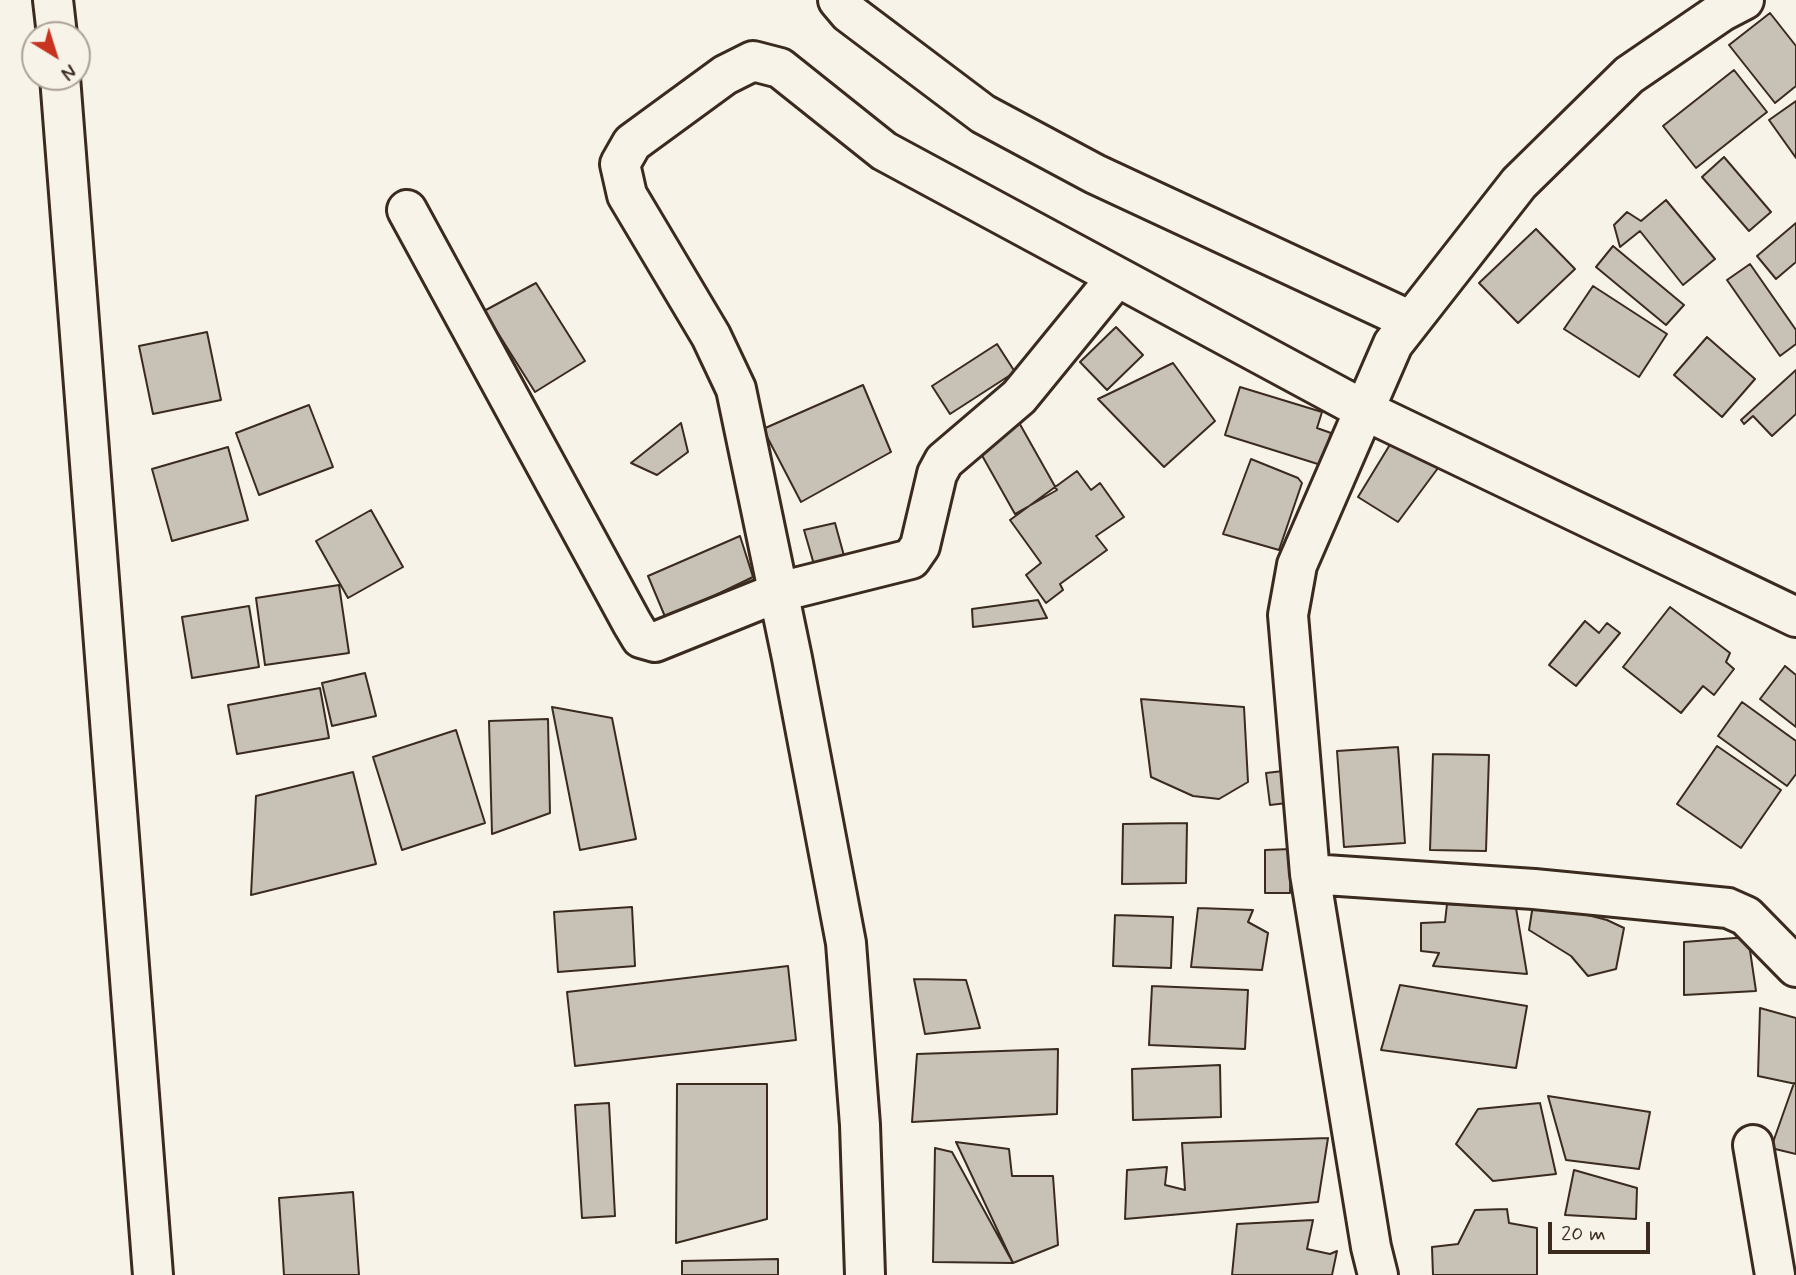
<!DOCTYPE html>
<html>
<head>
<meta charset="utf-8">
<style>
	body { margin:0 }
	#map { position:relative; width:1796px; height:1275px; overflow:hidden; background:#f7f3e8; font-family:Mynerve,sans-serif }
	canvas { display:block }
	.north { position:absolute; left:21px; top:21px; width:70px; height:70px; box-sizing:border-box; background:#f7f3e8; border:2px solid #aca397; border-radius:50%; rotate:142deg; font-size:19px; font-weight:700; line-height:28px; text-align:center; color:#3b2a1e }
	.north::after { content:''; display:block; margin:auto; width:24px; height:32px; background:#c8321e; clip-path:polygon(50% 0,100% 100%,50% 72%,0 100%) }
	.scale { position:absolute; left:1548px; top:1222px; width:102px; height:32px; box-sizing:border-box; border:4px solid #3b2a1e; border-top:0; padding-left:9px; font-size:21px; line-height:24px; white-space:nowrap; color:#3b2a1e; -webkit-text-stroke:5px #f7f3e8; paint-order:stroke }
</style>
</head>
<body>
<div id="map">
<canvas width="1796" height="1275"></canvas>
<div class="north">N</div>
<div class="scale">20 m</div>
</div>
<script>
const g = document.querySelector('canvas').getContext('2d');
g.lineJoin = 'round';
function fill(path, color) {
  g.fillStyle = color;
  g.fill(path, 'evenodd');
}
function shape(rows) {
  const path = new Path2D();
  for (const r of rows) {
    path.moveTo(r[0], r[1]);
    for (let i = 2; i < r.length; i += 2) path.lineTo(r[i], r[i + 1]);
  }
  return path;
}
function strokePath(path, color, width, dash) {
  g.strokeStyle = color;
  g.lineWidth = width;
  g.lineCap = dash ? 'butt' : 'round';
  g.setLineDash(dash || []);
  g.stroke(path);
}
const building = shape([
	[1770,13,1796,46,1796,86,1775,103,1729,45,1770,13],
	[1734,70,1767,112,1696,168,1663,126,1734,70],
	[1796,101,1796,158,1769,120,1796,101],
	[1724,157,1771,212,1749,231,1702,177,1724,157],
	[1666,200,1715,259,1683,285,1640,231,1620,247,1614,225,1627,212,1641,221,1666,200],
	[1796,223,1796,262,1776,279,1757,256,1796,223],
	[1536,229,1575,269,1518,323,1479,283,1536,229],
	[1613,246,1684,305,1666,325,1596,267,1613,246],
	[1750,264,1796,330,1796,344,1780,356,1727,280,1750,264],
	[536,283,585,361,535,392,484,311,536,283],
	[1593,286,1667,334,1639,377,1564,329,1593,286],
	[1116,327,1143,355,1107,390,1080,362,1116,327],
	[207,332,221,400,153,414,139,346,207,332],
	[1707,337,1755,379,1722,417,1674,375,1707,337],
	[997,344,1015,372,950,414,932,386,997,344],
	[1173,363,1215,421,1164,467,1098,399,1173,363],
	[1796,370,1796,414,1772,436,1753,416,1744,424,1741,420,1796,370],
	[863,385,891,452,801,502,763,429,863,385],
	[1240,387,1322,412,1317,428,1331,433,1321,465,1225,435,1240,387],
	[309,405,333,467,259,495,236,433,309,405],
	[1017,419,1057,490,1015,514,975,443,1017,419],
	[681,423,688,452,657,475,631,463,681,423],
	[1394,438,1441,464,1398,522,1358,497,1394,438],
	[228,447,248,520,172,541,152,469,228,447],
	[1251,459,1298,478,1302,483,1279,550,1223,534,1251,459],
	[1077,471,1091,490,1100,483,1124,517,1096,536,1107,550,1060,584,1063,590,1046,603,1026,575,1041,563,1010,520,1077,471],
	[371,510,403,567,348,598,316,541,371,510],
	[835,523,846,563,815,568,804,530,835,523],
	[740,536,753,577,666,619,648,576,740,536],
	[339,585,349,653,265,665,256,598,339,585],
	[1038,600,1047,618,973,627,972,609,1038,600],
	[249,606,259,667,192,678,182,617,249,606],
	[1670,607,1730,653,1726,662,1734,669,1714,695,1703,686,1681,713,1623,667,1670,607],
	[1585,621,1599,633,1607,623,1620,633,1576,686,1549,665,1585,621],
	[1785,666,1796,675,1796,727,1760,699,1785,666],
	[365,673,376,716,332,726,322,683,365,673],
	[320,688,329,738,237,754,228,705,320,688],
	[1141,699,1244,707,1248,782,1219,799,1193,796,1151,777,1141,699],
	[1742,702,1796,741,1796,774,1787,786,1718,736,1742,702],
	[552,707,612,718,636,839,580,850,552,707],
	[548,719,550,813,492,834,489,721,548,719],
	[456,730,485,823,402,850,373,757,456,730],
	[1717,746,1781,790,1741,848,1677,804,1717,746],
	[1398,747,1405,843,1344,847,1337,751,1398,747],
	[1433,754,1489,755,1486,851,1430,850,1433,754],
	[1283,771,1287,803,1270,805,1266,773,1283,771],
	[353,772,376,864,251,895,256,796,353,772],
	[1187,823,1186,883,1122,884,1123,824,1187,823],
	[1291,849,1290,893,1265,893,1265,850,1291,849],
	[1535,892,1580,913,1607,920,1624,928,1616,969,1588,976,1571,956,1529,930,1535,892],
	[1447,904,1516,908,1527,974,1433,966,1439,953,1421,951,1421,923,1445,922,1447,904],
	[632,907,635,966,558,972,554,912,632,907],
	[1198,908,1253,910,1248,922,1268,933,1262,970,1191,967,1198,908],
	[1115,915,1173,917,1171,968,1113,966,1115,915],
	[1748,937,1756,991,1684,995,1684,942,1748,937],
	[788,966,796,1040,575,1066,567,992,788,966],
	[914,979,966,980,980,1028,925,1034,914,979],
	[1400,985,1527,1006,1516,1068,1381,1050,1400,985],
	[1152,986,1248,990,1245,1049,1149,1045,1152,986],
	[1760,1008,1796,1018,1796,1084,1758,1076,1760,1008],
	[1058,1049,1057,1114,912,1122,917,1054,1058,1049],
	[1220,1065,1221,1117,1133,1120,1132,1069,1220,1065],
	[1794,1083,1796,1084,1796,1154,1771,1148,1794,1083],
	[677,1084,767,1084,767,1219,676,1243,677,1084],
	[1548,1096,1650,1112,1639,1169,1566,1160,1548,1096],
	[609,1103,615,1216,582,1218,575,1105,609,1103],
	[1540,1103,1556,1174,1493,1181,1456,1144,1478,1109,1540,1103],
	[1328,1138,1318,1202,1125,1219,1127,1170,1167,1167,1165,1185,1185,1190,1182,1143,1328,1138],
	[956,1142,1009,1149,1012,1176,1053,1176,1058,1245,1013,1263,956,1142],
	[935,1148,952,1152,1013,1263,933,1262,935,1148],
	[1574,1170,1637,1188,1636,1219,1565,1215,1574,1170],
	[353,1192,359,1275,284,1275,279,1198,353,1192],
	[1507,1209,1509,1223,1537,1228,1537,1275,1433,1275,1432,1247,1458,1244,1475,1210,1507,1209],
	[1313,1220,1307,1249,1330,1254,1337,1251,1332,1275,1232,1275,1237,1224,1313,1220],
	[778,1259,778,1275,682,1275,682,1261,778,1259]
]);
const minor = shape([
	[53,0,57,35],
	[838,0,849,13,983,114,1095,174,1411,321],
	[60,77,153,1275],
	[407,210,632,623,641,638,655,642,779,592,911,559,920,546,937,474,944,461,1019,397,1117,277],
	[1310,874,1534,889,1728,908,1746,916,1796,967],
	[1753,1145,1775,1275],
	[865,1275,860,1125,846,943,792,658,736,389,711,336,627,195,620,164,632,143,725,75,753,61,780,68,884,151,1364,410,1796,617],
	[1378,1275,1371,1247,1310,874,1288,615,1297,565,1393,344,1519,183,1629,75,1721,12,1744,0]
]);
fill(building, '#c8c1b6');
strokePath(building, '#3b2a1e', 2);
strokePath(minor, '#3b2a1e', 44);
strokePath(minor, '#f7f3e8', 38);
</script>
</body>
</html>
